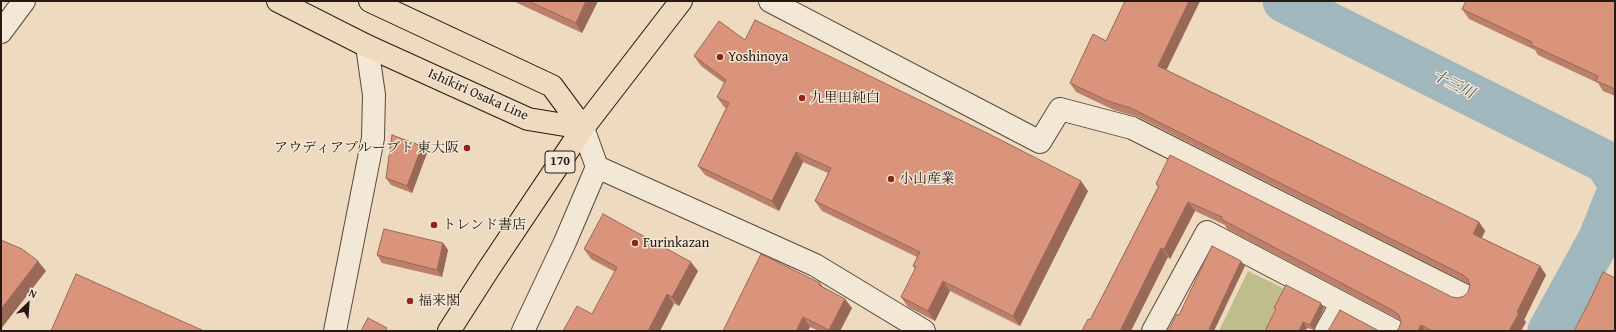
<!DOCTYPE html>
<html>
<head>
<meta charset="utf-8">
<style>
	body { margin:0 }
	#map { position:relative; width:1616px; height:332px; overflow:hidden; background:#eddabf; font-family:"Gentium Book Plus",serif }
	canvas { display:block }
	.frame { position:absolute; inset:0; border:2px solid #261812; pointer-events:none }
	.north { position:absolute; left:8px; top:284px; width:40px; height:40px; -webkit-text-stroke:3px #f3e7d5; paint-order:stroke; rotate:25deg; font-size:11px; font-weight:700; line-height:16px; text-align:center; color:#261812 }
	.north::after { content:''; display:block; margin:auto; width:14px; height:18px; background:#261812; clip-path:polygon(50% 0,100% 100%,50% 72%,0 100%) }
</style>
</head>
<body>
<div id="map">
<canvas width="1616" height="332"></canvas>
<div class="frame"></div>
<div class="north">N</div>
</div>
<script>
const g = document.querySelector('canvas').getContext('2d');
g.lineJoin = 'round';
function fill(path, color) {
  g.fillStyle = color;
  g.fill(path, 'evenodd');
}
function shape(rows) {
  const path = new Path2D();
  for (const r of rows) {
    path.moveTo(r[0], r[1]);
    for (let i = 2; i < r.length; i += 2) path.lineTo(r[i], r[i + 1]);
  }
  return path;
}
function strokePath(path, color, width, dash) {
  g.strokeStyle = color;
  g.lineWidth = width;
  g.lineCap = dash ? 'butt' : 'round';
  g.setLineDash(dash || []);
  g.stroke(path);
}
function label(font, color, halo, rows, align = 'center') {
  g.font = font + ' "Gentium Book Plus","Noto Serif JP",serif';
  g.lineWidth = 3;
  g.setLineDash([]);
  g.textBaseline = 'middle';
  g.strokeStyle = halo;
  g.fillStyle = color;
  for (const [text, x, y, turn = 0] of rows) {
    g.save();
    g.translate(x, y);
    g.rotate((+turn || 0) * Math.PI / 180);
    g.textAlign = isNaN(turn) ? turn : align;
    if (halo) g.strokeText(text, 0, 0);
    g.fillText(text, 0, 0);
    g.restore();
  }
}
const green = shape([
	[1248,271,1285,289,1265,331,1219,331]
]);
const river = shape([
	[1284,1,1606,162,1615,177],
	[1549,331,1600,238,1615,200]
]);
const minor = shape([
	[770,1,1040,142,1060,109,1132,128,1464,295],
	[1,32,24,1],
	[597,167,815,265,924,331],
	[335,331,373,138,374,95,367,46],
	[523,331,565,242,597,167,583,128],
	[1153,331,1207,232,1395,331],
	[1326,331,1341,304]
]);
const major = shape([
	[278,1,367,46,528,119,583,128],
	[370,1,552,86,583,128]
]);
const highway = shape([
	[449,331,488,270,583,128,681,1]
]);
const wall = shape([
	[513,1,598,1,582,33],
	[1200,1,1166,70,1479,222,1485,231,1482,238,1540,266,1546,275,1524,320,1526,322,1521,331,1396,331,1399,328,1401,322,1400,320,1227,229,1225,225,1195,211,1170,259,1168,257,1090,320,1158,187,1156,184,1452,297,1458,298,1464,296,1468,292,1470,285,1469,284,1138,117,1114,110,1076,92,1070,83,1106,41],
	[1615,1,1615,96,1603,91,1598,83,1538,55,1535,50,1469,19,1462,9],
	[745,40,1088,191,1020,326,950,291,935,321,908,307,901,297,915,269,913,266,917,257,822,211,815,201,828,173,803,162,779,211,705,175,698,166,726,108,724,107,717,97,724,83,701,66,694,56],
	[422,146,427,153,412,193,391,185,386,178],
	[443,243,448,250,442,277,382,263,377,255],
	[584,249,698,271,679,306,591,259],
	[820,283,823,287,852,308,840,331,819,331,810,327,723,331],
	[1274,308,1324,308,1314,330,1307,328,1305,331,1265,331,1276,310]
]);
const shadedWall = shape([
	[586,1,598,1,582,33,576,23],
	[1189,1,1200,1,1164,75,1158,66],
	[422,146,427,153,412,193,407,186],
	[796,152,803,162,779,211,772,201],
	[1081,181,1088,191,1020,326,1013,316],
	[1188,202,1195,211,1170,259,1164,249],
	[1479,222,1485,231,1479,243,1473,234],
	[443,243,448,250,442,277,437,270],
	[1161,248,1168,257,1131,331,1120,331],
	[38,261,46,271,1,329,1,309],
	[1241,261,1245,266,1214,331,1209,329],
	[691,262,698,271,679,306,672,297],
	[1540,266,1546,275,1524,320,1526,322,1521,331,1509,331,1517,312],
	[943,281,950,291,935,321,928,311],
	[667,294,674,304,660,331,648,331],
	[845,299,852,308,840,331,830,331,829,330],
	[1321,303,1324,308,1314,330,1310,325],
	[803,317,810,327,808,331,796,331],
	[1303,322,1307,328,1305,331,1299,331],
	[1421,325,1426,331,1418,331]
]);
const building = shape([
	[528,1,586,1,576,23,528,1],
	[1125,1,1189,1,1158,66,1479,222,1473,234,1540,266,1517,312,1519,313,1509,331,1433,331,1421,325,1418,331,1396,331,1399,328,1401,322,1399,315,1394,311,1221,219,1222,217,1188,202,1164,249,1161,248,1120,331,1082,331,1088,319,1090,320,1101,299,1159,186,1156,184,1170,155,1452,297,1458,298,1464,296,1468,292,1470,285,1468,279,1463,275,1131,108,1108,101,1070,83,1093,34,1106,41,1125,1],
	[1466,1,1615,1,1615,89,1596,81,1598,76,1531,45,1532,42,1462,9,1466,1],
	[755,20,989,134,1081,181,1013,316,943,281,928,311,901,297,916,267,913,266,920,252,815,201,831,168,796,152,772,201,698,166,729,103,717,97,726,80,694,56,719,21,745,40,755,20],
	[392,135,422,146,407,186,386,178,392,135],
	[603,214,691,262,672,297,667,294,648,331,563,331,577,306,592,314,617,267,584,249,603,214],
	[384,229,443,243,437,270,377,255,384,229],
	[1,240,22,249,38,261,1,309,1,240],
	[1212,246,1241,261,1209,329,1214,331,1168,331,1177,314,1179,315,1212,246],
	[761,254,820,283,819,285,845,299,829,330,803,317,796,331,723,331,761,254],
	[1603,272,1615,278,1615,331,1574,331,1590,300,1603,272],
	[76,274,204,331,51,331,76,274],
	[1286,285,1321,303,1310,325,1303,322,1299,331,1265,331,1276,309,1274,308,1286,285],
	[1340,310,1379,331,1328,331,1340,310],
	[368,318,387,328,385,331,361,331,368,318]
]);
const markers = [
	[720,57,4,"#8f2418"],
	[802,98,4,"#8f2418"],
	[467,148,4,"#8f2418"],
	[891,179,4,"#8f2418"],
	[434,225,4,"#8f2418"],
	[635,243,4,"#8f2418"],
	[410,301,4,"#8f2418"]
];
const shields = [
	[560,162,30]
];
const shieldNames = [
	["170",560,162]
];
const poiNames = [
	["Yoshinoya",728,57],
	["九里田純白",810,98],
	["アウディアプルーブド 東大阪",459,148,"right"],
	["小山産業",899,179],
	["トレンド書店",442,225],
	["Furinkazan",643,243],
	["福来閣",418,301]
];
const streetNames = [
	["Ishikiri Osaka Line",478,95,24]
];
const waterNames = [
	["十三川",1453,85,27]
];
fill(green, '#c0bd8c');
strokePath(river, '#a0b7be', 43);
strokePath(minor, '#58483d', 24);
strokePath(major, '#261812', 24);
strokePath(highway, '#261812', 24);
strokePath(minor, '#f3e7d5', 22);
strokePath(major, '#eddabf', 22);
strokePath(highway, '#eddabf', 22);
fill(wall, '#bb7f6a');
fill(shadedWall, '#996856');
fill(building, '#da947b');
strokePath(building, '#996856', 1);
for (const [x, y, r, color] of markers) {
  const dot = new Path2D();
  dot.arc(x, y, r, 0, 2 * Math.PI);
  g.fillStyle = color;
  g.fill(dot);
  strokePath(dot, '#f3e7d5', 1.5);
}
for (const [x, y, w] of shields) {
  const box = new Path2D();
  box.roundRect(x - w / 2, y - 11, w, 22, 3);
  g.fillStyle = '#f3e7d5';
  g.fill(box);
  strokePath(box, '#261812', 1);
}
label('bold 13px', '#261812', null, shieldNames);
label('14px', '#261812', '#f3e7d5', poiNames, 'left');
label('14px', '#261812', '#f3e7d5', streetNames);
label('italic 15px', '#51504e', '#f3e7d5', waterNames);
</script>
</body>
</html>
